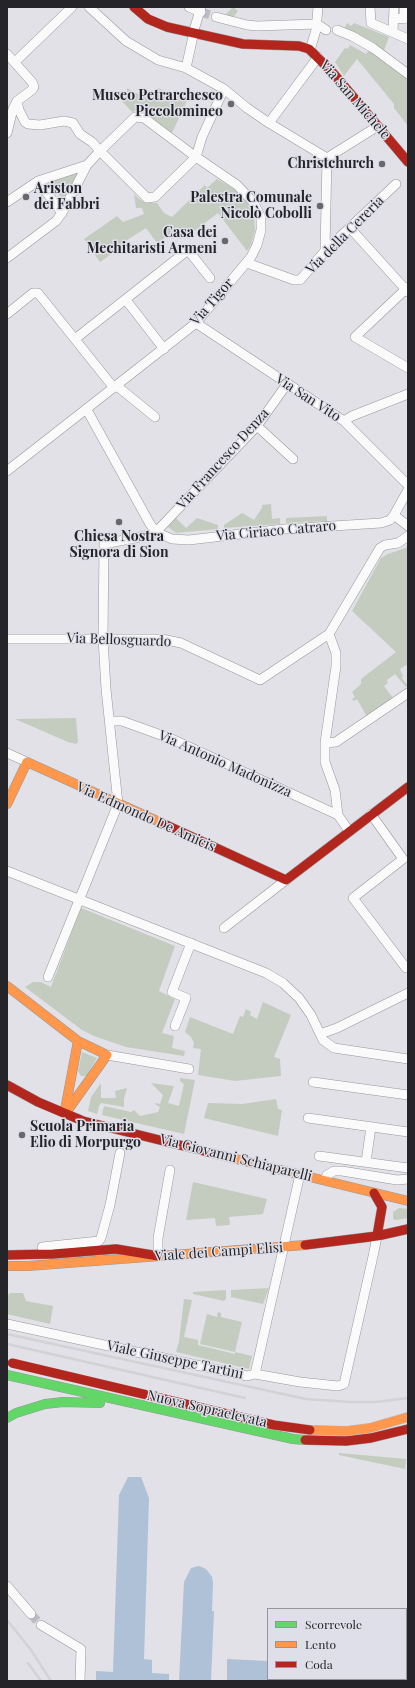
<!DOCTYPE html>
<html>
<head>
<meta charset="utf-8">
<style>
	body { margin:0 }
	#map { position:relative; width:415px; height:1688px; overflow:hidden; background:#e1e1e7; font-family:"Playfair Display",serif }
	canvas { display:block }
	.frame { position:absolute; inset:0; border:8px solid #252529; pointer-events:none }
	.legend { position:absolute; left:267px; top:1608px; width:140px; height:72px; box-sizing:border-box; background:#dfdfe9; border:1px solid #95959c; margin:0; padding:5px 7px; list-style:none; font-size:12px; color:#252529 }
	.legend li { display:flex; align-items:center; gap:8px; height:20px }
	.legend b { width:20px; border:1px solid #95959c }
</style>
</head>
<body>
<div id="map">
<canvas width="415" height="1688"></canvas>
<div class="frame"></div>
<ul class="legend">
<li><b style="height:5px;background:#63d668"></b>Scorrevole</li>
<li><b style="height:5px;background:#ff974d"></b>Lento</li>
<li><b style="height:5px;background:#b3261e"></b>Coda</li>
</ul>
</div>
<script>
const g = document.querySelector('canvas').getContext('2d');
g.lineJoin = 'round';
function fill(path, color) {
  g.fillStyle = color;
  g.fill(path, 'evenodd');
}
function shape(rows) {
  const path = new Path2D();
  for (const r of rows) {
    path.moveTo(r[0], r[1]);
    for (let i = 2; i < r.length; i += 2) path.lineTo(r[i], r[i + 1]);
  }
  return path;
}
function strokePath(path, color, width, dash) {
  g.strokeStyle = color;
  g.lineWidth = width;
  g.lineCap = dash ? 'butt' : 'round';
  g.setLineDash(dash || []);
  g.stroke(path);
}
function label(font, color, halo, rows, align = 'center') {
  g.font = font + ' "Playfair Display",serif';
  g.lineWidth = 3;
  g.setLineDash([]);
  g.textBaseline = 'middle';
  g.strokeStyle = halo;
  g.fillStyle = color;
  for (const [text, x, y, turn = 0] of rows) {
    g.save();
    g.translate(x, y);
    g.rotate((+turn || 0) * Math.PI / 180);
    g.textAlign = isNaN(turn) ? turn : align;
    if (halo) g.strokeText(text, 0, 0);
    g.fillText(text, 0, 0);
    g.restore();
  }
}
const green = shape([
	[233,7,238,11,232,19,223,17],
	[347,23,351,26,354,23,389,37,383,53,343,31],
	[350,45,366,54,370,48,408,76,408,126,394,108,394,104,357,59,344,76,335,62,345,48,348,49],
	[127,88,152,101,158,88,187,101,172,133,141,110,132,112,120,99,127,97],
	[81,170,63,200,49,181],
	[217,179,234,189,248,204,254,216,255,230,251,245,247,251,218,213,185,238,177,229,157,243,146,228,113,249,114,252,100,262,84,239,117,216,123,222,144,214,142,208,136,208,134,194,139,199,146,203,157,203,164,213,172,217,205,185,207,188],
	[271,504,272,519,280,518,280,524,224,528,224,525,242,513,254,520,262,508,262,505],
	[327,516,327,521,286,523,286,518],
	[176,518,186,528,197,518,218,525,218,529,176,533,168,527],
	[408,547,408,667,406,665,400,669,403,676,402,678,408,686,406,687,395,674,387,680,388,683,384,686,393,698,367,717,357,699,354,701,352,699,355,697,352,692,361,684,361,679,396,652,352,611,381,558,388,554],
	[76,718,78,742,76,744,68,742,15,719],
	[81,908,175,946,159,991,175,999,162,1033,174,1036,172,1048,185,1051,184,1056,126,1047,94,1036,82,1030,25,987,33,982,41,982,51,987],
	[263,1002,291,1015,274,1057,280,1059,281,1076,235,1081,198,1075,201,1049,193,1048,194,1043,191,1037,185,1032,190,1017,233,1034,240,1016,243,1017,246,1009,251,1012,250,1015,257,1019],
	[82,1052,97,1058,87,1075,84,1076,81,1076,78,1071],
	[180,1078,195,1080,184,1134,102,1115,104,1106,131,1112,134,1110,140,1116,158,1112,160,1107,155,1104,156,1103,160,1104,163,1095,151,1083,174,1086,168,1103,179,1106,184,1084,180,1081],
	[101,1083,101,1098,116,1098,115,1091,127,1088,124,1099,124,1107,101,1103,99,1106,97,1114,88,1111,91,1097],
	[276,1099,278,1109,282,1110,278,1136,204,1118,208,1103,242,1104],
	[193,1182,267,1199,263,1214,229,1217,230,1225,216,1226,215,1218,186,1220],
	[399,1208,408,1209,408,1218,396,1220,393,1219,393,1212],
	[269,1288,263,1304,231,1297,231,1290],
	[226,1290,226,1299,224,1301,193,1294,193,1292],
	[10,1293,23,1293,26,1301,53,1306,50,1324,7,1314,7,1296],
	[184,1299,192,1300,184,1337,198,1340,198,1345,235,1354,235,1352,200,1344,207,1314,217,1317,218,1312,221,1313,221,1317,242,1322,235,1352,252,1356,249,1369,176,1352,179,1341],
	[339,1453,406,1459,405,1469,339,1455]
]);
const water = shape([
	[128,1477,141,1477,149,1498,144,1659,152,1660,152,1673,169,1674,169,1681,96,1681,96,1671,113,1672,119,1495],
	[199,1566,206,1569,212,1577,213,1583,212,1611,214,1611,211,1681,179,1681,184,1582,191,1568],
	[408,1575,408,1681,405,1681,406,1679],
	[227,1659,268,1661,268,1679,349,1679,349,1681,227,1681],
	[363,1679,396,1679,396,1681,363,1681]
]);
const streetTunnel = shape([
	[201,12,216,17],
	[31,1614,41,1625]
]);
const street = shape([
	[89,7,126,41,158,60,186,68,224,89,247,108,269,123,327,158],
	[189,7,201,12],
	[370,7,371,23,408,39],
	[216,17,247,25,257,26,317,24,326,30],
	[394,18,404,19,404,7],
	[194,30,201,7],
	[337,30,352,36,373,48,408,74],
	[393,32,394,7],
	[311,47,316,30,318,7],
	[7,54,32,82,34,87,32,90,17,101,13,109,7,133],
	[17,60,72,7],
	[186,68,194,32],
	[17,101,19,110,25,122,28,124,40,125,64,121,73,123,80,134,92,142,100,151,147,198,155,197,196,157,144,118,135,117,100,151,87,165,62,213,38,181,87,165],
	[269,123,318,57],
	[327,158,378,126],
	[7,202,38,181],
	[350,228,408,292],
	[325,251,327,158],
	[7,258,56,221,62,213],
	[247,263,294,280,300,280,325,251,396,184],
	[408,287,355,337,408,368],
	[126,300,164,349],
	[7,314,33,293,38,293,114,388],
	[196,323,344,421,408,485],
	[75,339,188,250,210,278],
	[287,384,257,426,156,532,172,539,189,540,284,529,381,523,390,520,394,515,408,490],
	[117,386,155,417],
	[344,421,352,416,408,394],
	[257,426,293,459],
	[7,471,196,323,251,257,257,245,261,230,261,218,254,203,237,185,196,157,202,137,224,89],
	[394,515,408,526],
	[7,639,162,639,181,643,260,680,329,634],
	[110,721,122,721,172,739,338,815],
	[325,743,336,742,408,693],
	[7,753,27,762],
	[371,814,403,859,353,898,406,968],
	[349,831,338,815,335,790,325,762,325,743,336,666,336,653,329,634,380,548,385,545,398,543,408,536],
	[7,871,266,973,283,983,299,998,311,1015,323,1040,334,1048,408,1059],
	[224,928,286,880],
	[48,977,118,804,106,689,103,639,104,544,145,536,156,532,150,524,87,410],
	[175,1026,186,998,172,992,191,943],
	[320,1034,337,1028,408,993],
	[107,1055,189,1069],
	[313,1082,408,1095],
	[308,1118,408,1132],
	[319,1156,408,1168],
	[366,1162,371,1127],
	[325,1180,327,1175,334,1171,342,1171,397,1180,408,1179],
	[42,1247,99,1241,101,1238,110,1205,120,1153],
	[158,1256,158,1238,170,1170],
	[7,1324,247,1376,255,1374,300,1382,338,1386,344,1384,374,1252,377,1236],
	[255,1374,300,1174],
	[7,1586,31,1614],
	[41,1625,81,1649,80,1681]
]);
const fast = shape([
	[7,1375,293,1439,305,1440],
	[7,1418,16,1413,45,1404,63,1402,100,1403]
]);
const slow = shape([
	[7,804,27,762,164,824],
	[7,986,78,1041,107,1055,65,1114],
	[65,1110,78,1041],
	[232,1158,408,1201],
	[7,1266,28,1266,305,1245]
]);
const jam = shape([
	[134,7,148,19,167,27,243,44,299,46,309,49,333,73,408,162],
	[164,824,286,880,408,787],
	[7,1085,38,1102,83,1121,232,1158],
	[374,1193,382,1207,377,1236],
	[305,1245,377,1236,408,1229],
	[7,1255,53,1254,116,1249,158,1256],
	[305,1440,346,1441,371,1438,408,1429]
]);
const rail = shape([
	[7,1334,306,1399,350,1402,376,1402,408,1398],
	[7,1344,245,1398],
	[7,1620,31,1650,51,1681],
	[28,1663,41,1681]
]);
const slowBridge = shape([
	[310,1430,347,1431,370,1428,408,1417]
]);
const jamBridge = shape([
	[12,1363,274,1425,310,1430]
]);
const markers = [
	[231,104,4,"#67676c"],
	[382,164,4,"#67676c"],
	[26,197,4,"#67676c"],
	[320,206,4,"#67676c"],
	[225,241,4,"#67676c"],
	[119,522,4,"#67676c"],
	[22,1135,4,"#67676c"]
];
const poiNames = [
	["Museo Petrarchesco",223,96],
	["Piccolomineo",223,112],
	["Christchurch",374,164],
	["Ariston",34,189,"left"],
	["dei Fabbri",34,205,"left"],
	["Palestra Comunale",312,198],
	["Nicolò Cobolli",312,214],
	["Casa dei",217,233],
	["Mechitaristi Armeni",217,249],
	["Chiesa Nostra",119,537,"center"],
	["Signora di Sion",119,553,"center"],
	["Scuola Primaria",30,1127,"left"],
	["Elio di Morpurgo",30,1143,"left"]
];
const streetNames = [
	["Via San Michele",355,100,49],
	["Via della Cereria",345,235,-45],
	["Via Tigor",212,302,-49],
	["Via San Vito",308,398,33],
	["Via Francesco Denza",223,459,-48],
	["Via Ciriaco Catraro",276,531,-5],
	["Via Bellosguardo",119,640,2],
	["Via Antonio Madonizza",225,764,24],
	["Via Edmondo De Amicis",146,817,24],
	["Via Giovanni Schiaparelli",236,1158,14],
	["Viale dei Campi Elisi",219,1252,-4],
	["Viale Giuseppe Tartini",175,1360,12],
	["Nuova Sopraelevata",207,1409,13]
];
fill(green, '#c4ccbf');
fill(water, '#afc1d6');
strokePath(streetTunnel, '#bbbbc1', 9, [9, 4.5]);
strokePath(street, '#97979b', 10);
strokePath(fast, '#97979b', 10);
strokePath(slow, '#97979b', 10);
strokePath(jam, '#97979b', 10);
strokePath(street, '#fafafb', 9);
strokePath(fast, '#63d668', 9);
strokePath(slow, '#ff974d', 9);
strokePath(jam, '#b3261e', 9);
strokePath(rail, '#d3d3d5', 2.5);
strokePath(slowBridge, '#bfb6ba', 10, []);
strokePath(jamBridge, '#bfb6ba', 10, []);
strokePath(slowBridge, '#ff974d', 9);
strokePath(jamBridge, '#b3261e', 9);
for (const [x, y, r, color] of markers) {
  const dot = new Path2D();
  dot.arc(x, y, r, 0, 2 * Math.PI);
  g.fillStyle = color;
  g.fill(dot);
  strokePath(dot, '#dfdfe9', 1.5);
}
label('bold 14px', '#252529', '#dfdfe9', poiNames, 'right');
label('14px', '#252529', '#dfdfe9', streetNames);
</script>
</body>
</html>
